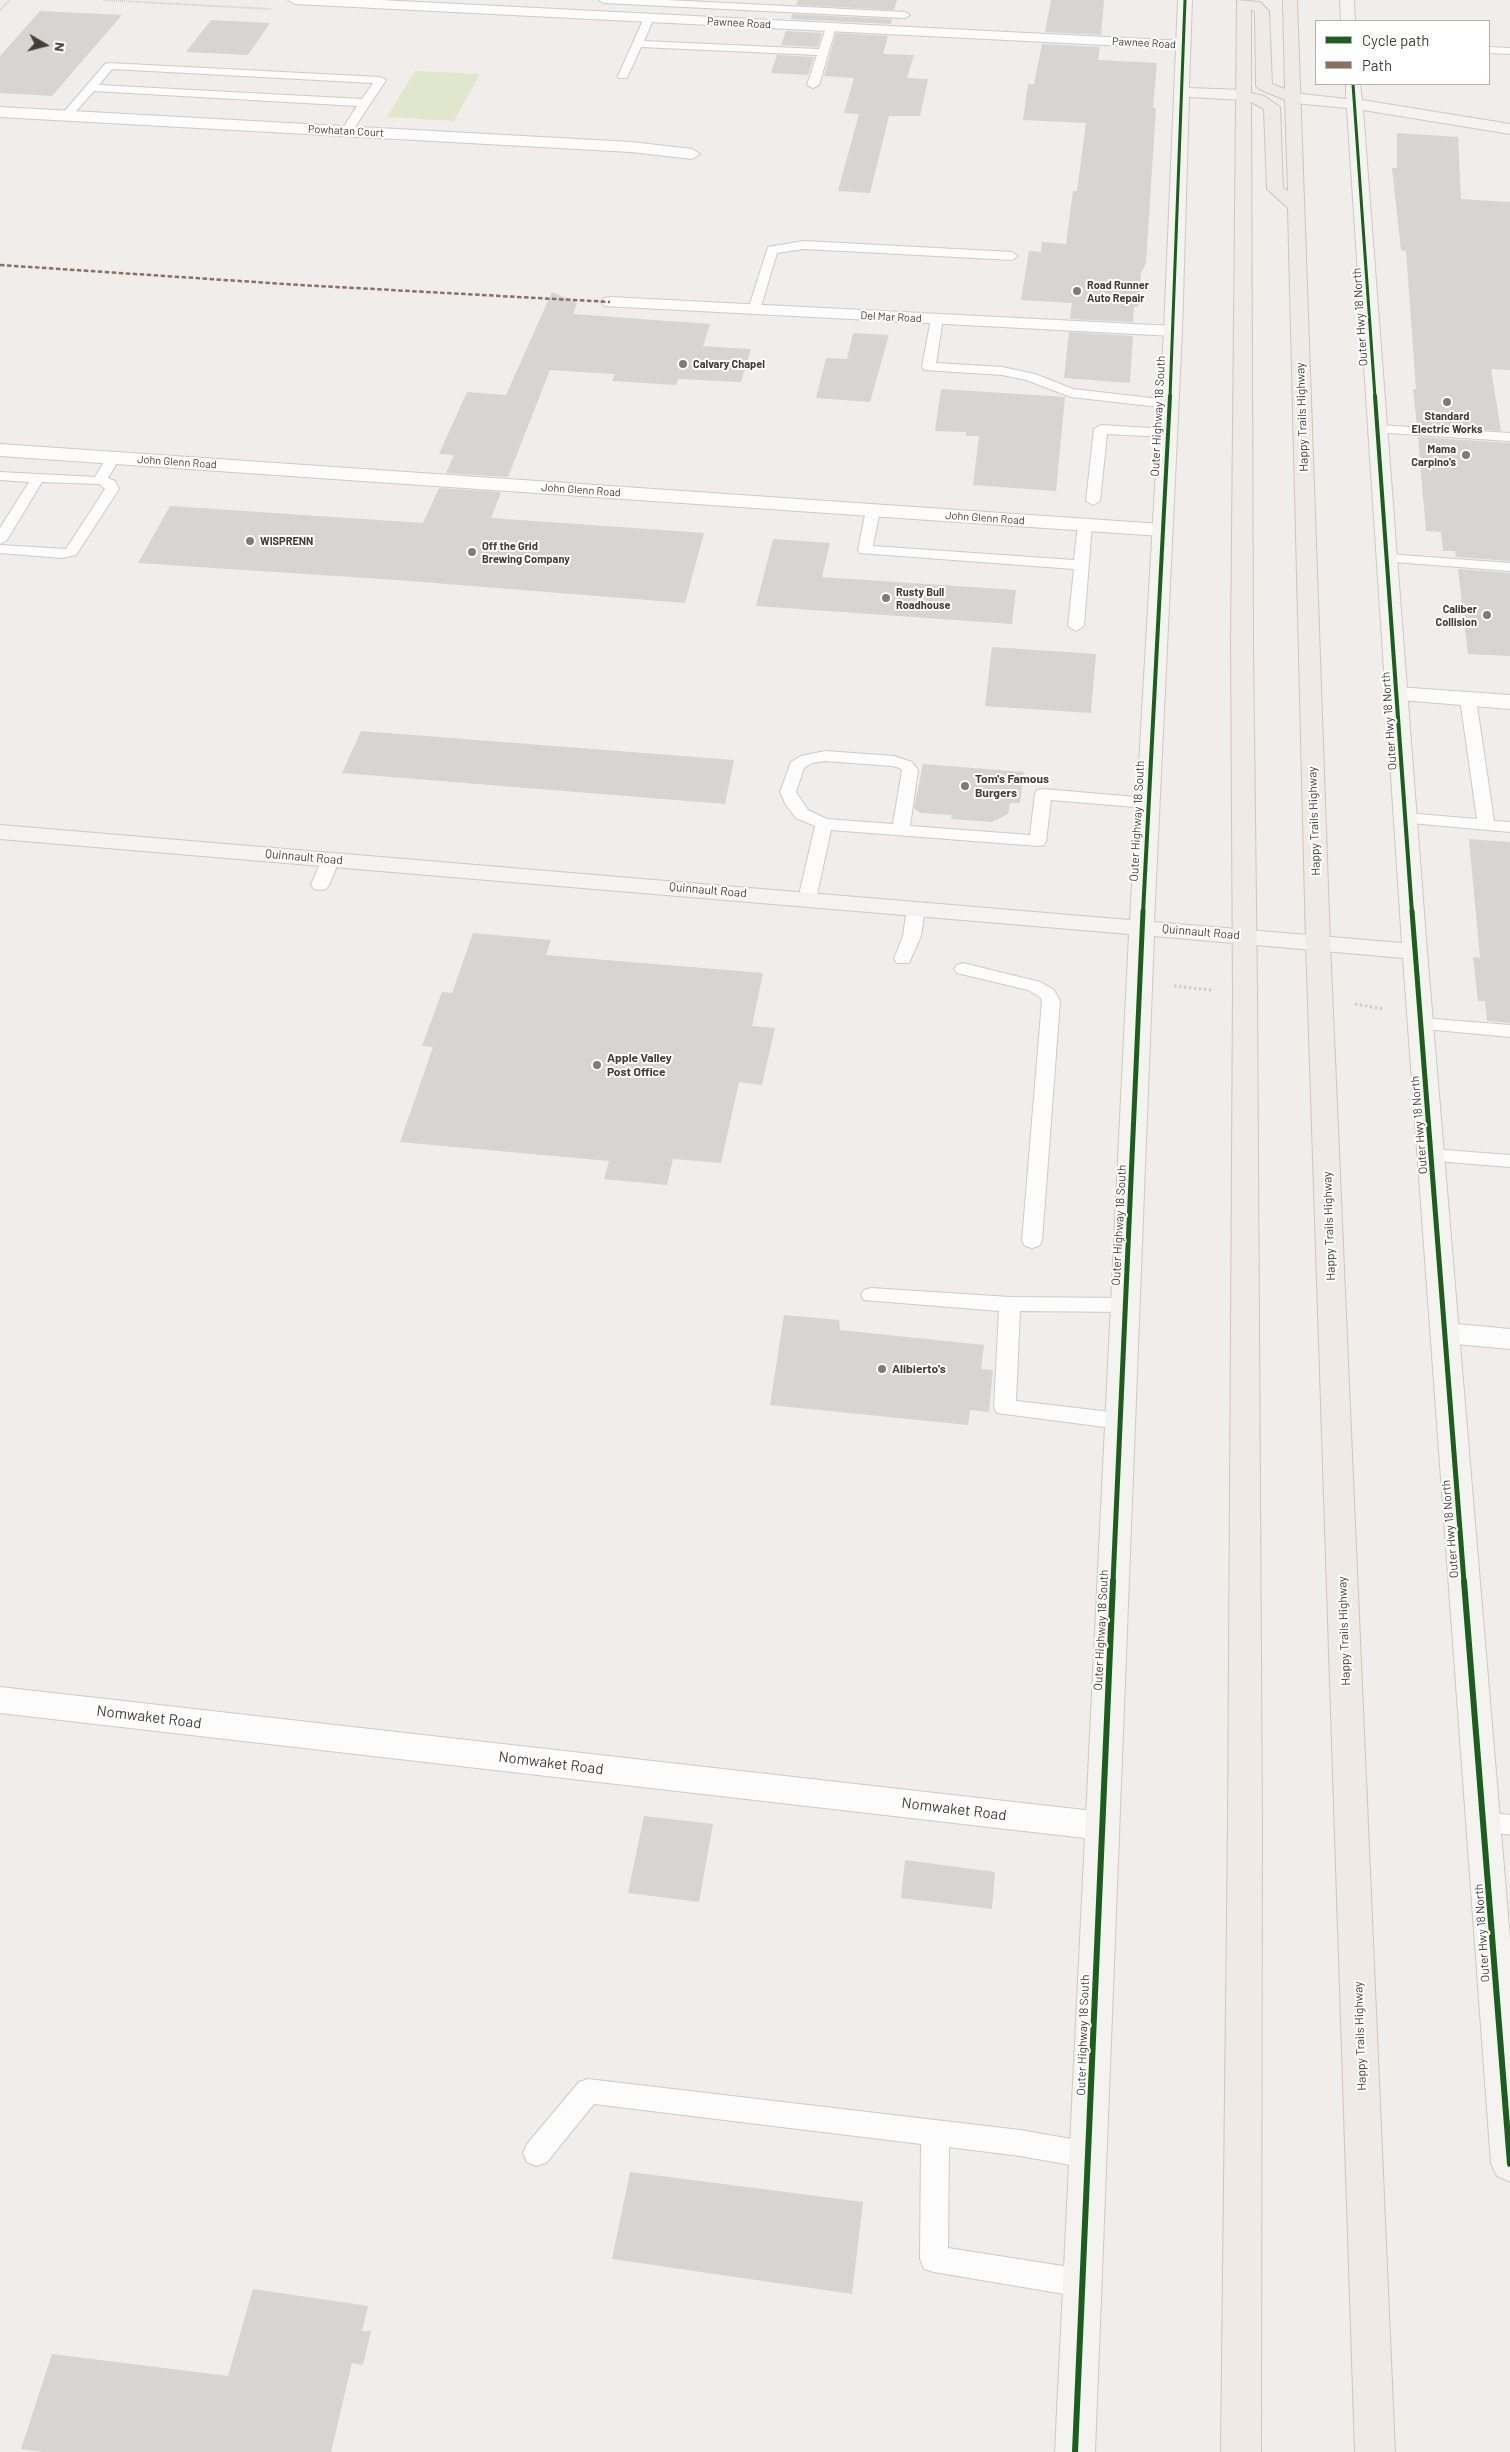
<!DOCTYPE html>
<html>
<head>
<meta charset="utf-8">
<style>
	body { margin:0 }
	#map { position:relative; width:1510px; height:2452px; overflow:hidden; background:#f0edea; font-family:Barlow,sans-serif }
	canvas { display:block }
	.legend { position:absolute; left:1315px; top:20px; width:175px; height:65px; box-sizing:border-box; background:#fff; border:1px solid #b4b1af; margin:0; padding:6px 9px; list-style:none; font-size:15px; color:#443d37 }
	.legend li { display:flex; align-items:center; gap:10px; height:25px }
	.legend b { width:25px; border:1px solid #b4b1af }
	.north { position:absolute; left:20px; top:20px; width:50px; height:50px; -webkit-text-stroke:4px #fff; paint-order:stroke; rotate:98deg; font-size:14px; font-weight:700; line-height:20px; text-align:center; color:#443d37 }
	.north::after { content:''; display:block; margin:auto; width:18px; height:22px; background:#443d37; clip-path:polygon(50% 0,100% 100%,50% 72%,0 100%) }
</style>
</head>
<body>
<div id="map">
<canvas width="1510" height="2452"></canvas>
<ul class="legend">
<li><b style="height:6px;background:#1b5e20"></b>Cycle path</li>
<li><b style="height:6px;background:#8d6e63"></b>Path</li>
</ul>
<div class="north">N</div>
</div>
<script>
const g = document.querySelector('canvas').getContext('2d');
g.lineJoin = 'round';
function fill(path, color) {
  g.fillStyle = color;
  g.fill(path, 'evenodd');
}
function shape(rows) {
  const path = new Path2D();
  for (const r of rows) {
    path.moveTo(r[0], r[1]);
    for (let i = 2; i < r.length; i += 2) path.lineTo(r[i], r[i + 1]);
  }
  return path;
}
function strokePath(path, color, width, dash) {
  g.strokeStyle = color;
  g.lineWidth = width;
  g.lineCap = dash ? 'butt' : 'round';
  g.setLineDash(dash || []);
  g.stroke(path);
}
function label(font, color, halo, rows, align = 'center') {
  g.font = font + ' Barlow,sans-serif';
  g.lineWidth = 4;
  g.setLineDash([]);
  g.textBaseline = 'middle';
  g.strokeStyle = halo;
  g.fillStyle = color;
  for (const [text, x, y, turn = 0] of rows) {
    g.save();
    g.translate(x, y);
    g.rotate((+turn || 0) * Math.PI / 180);
    g.textAlign = isNaN(turn) ? turn : align;
    if (halo) g.strokeText(text, 0, 0);
    g.fillText(text, 0, 0);
    g.restore();
  }
}
const green = shape([
	[415,71,480,74,454,121,387,117]
]);
const building = shape([
	[798,0,897,0,894,10,796,5],
	[1051,0,1104,0,1101,35,1045,32],
	[40,11,122,15,52,96,0,93,0,56],
	[792,14,892,19,891,24,791,19],
	[211,20,270,23,248,55,186,52],
	[786,31,822,33,818,47,781,45],
	[836,33,888,36,883,54,914,55,907,78,928,79,920,116,889,116,870,193,838,191,859,114,844,113,854,78,824,76],
	[1042,44,1100,47,1098,60,1157,63,1153,107,1156,108,1146,263,1141,273,1138,307,1134,307,1133,322,1070,319,1072,303,1021,300,1029,251,1041,252,1042,242,1066,244,1073,191,1077,191,1086,123,1023,120,1028,84,1034,84],
	[777,55,814,57,808,75,771,73],
	[1397,133,1458,137,1461,199,1510,202,1510,370,1491,369,1501,431,1417,426,1413,389,1416,389,1406,251,1401,250,1392,168,1397,168],
	[552,292,577,303,573,314,710,324,703,346,751,349,741,382,678,379,676,385,612,381,615,374,550,370,508,477,446,473,454,455,439,454,467,392,506,395],
	[1069,332,1133,336,1130,383,1064,378],
	[853,333,889,335,870,402,816,398,826,358,847,359],
	[941,389,1065,397,1056,491,973,485,979,436,966,436,966,432,935,431],
	[1418,437,1510,443,1510,561,1456,557,1455,551,1443,551,1441,532,1426,531],
	[439,488,501,492,491,518,704,533,685,603,397,580,138,563,170,506,423,523],
	[773,539,830,543,822,577,1016,590,1012,624,756,606],
	[1458,569,1510,573,1510,656,1468,654],
	[992,647,1096,654,1091,713,985,706],
	[361,731,734,760,725,804,342,773],
	[923,764,1024,772,1020,803,1010,803,1008,814,992,822,951,819,952,815,920,813,914,808],
	[1469,839,1510,842,1510,1023,1487,1021,1485,1001,1478,1001,1473,957,1480,958],
	[473,933,551,940,546,955,763,973,752,1026,775,1028,762,1085,739,1082,721,1163,673,1159,667,1185,604,1179,609,1161,400,1142,433,1047,422,1046,442,992,452,993],
	[784,1315,839,1320,840,1330,984,1345,981,1369,993,1370,989,1412,970,1410,968,1425,770,1405],
	[644,1816,713,1824,699,1902,628,1893],
	[905,1860,995,1872,992,1909,901,1898],
	[630,2172,863,2202,852,2294,612,2259],
	[253,2289,368,2306,362,2331,371,2331,363,2365,352,2363,331,2452,43,2452,21,2449,52,2354,228,2376]
]);
const pathFar1 = shape([
	[102,0,271,9],
	[0,10,10,0]
]);
const path = shape([
	[1174,986,1211,990],
	[1355,1004,1384,1009]
]);
const lane = shape([
	[599,0,667,0,905,12,910,15,905,18,604,3,599,0],
	[649,15,654,18,644,41,819,49,827,25,831,24,836,27,819,85,813,88,807,85,817,55,641,47,627,78,619,78,618,76,644,18,649,15],
	[1489,47,1510,48,1510,54,1489,53,1489,47],
	[109,63,380,77,386,80,351,133,347,134,341,131,357,106,94,91,71,117,63,117,63,113,105,64,109,63],
	[112,69,373,83,362,99,99,85,112,69],
	[804,241,1012,252,1018,256,1012,260,804,249,777,253,760,310,754,314,749,313,748,310,768,247,804,241],
	[937,315,943,319,936,363,1002,367,1035,374,1073,389,1168,400,1175,404,1168,408,1071,397,1026,380,1002,375,924,370,922,367,931,319,937,315],
	[1101,425,1167,429,1174,433,1167,437,1107,434,1100,501,1093,505,1086,501,1094,429,1101,425],
	[1378,425,1510,433,1510,441,1373,432,1371,429,1373,426,1378,425],
	[113,454,120,458,108,478,115,481,119,489,76,555,62,558,0,553,0,545,66,549,105,489,99,484,42,482,7,540,0,544,0,528,29,482,0,480,0,472,95,477,108,455,113,454],
	[873,506,880,510,873,546,1074,560,1078,524,1080,521,1090,521,1092,524,1084,626,1076,631,1068,626,1074,569,860,553,858,550,866,510,873,506],
	[1387,554,1510,563,1510,571,1382,561,1380,558,1387,554],
	[1468,694,1476,699,1494,821,1510,822,1510,832,1400,822,1398,818,1400,814,1406,813,1477,819,1460,699,1468,694],
	[825,751,894,756,912,762,918,770,910,826,1030,835,1035,794,1037,790,1043,789,1148,798,1154,799,1156,803,1154,807,1148,808,1051,800,1046,841,1044,845,1038,846,831,830,816,899,813,903,807,904,801,903,798,899,815,826,796,818,786,805,780,792,791,762,801,756,825,751],
	[825,761,892,766,900,768,902,770,893,824,827,819,808,810,796,792,804,768,812,763,825,761],
	[331,854,337,855,340,859,329,885,326,889,320,890,314,889,311,885,322,859,325,855,331,854],
	[916,903,922,904,925,908,921,936,909,963,897,963,894,959,903,936,907,908,910,904,916,903],
	[963,963,1040,982,1054,990,1060,1001,1042,1241,1039,1246,1032,1248,1025,1246,1022,1241,1042,1001,1040,997,1028,990,957,973,954,969,957,965,963,963],
	[1421,1018,1510,1025,1510,1037,1414,1028,1412,1024,1414,1020,1421,1018],
	[1431,1149,1510,1155,1510,1167,1424,1160,1421,1155,1424,1150,1431,1149],
	[871,1288,1010,1297,1125,1298,1132,1300,1135,1305,1132,1310,1125,1312,1020,1311,1016,1401,1120,1413,1128,1415,1131,1421,1128,1427,1120,1429,997,1413,994,1407,999,1311,864,1300,861,1295,864,1290,871,1288],
	[1484,1812,1510,1815,1510,1835,1475,1829,1472,1822,1475,1815,1484,1812],
	[588,2079,1020,2130,1088,2142,1098,2146,1102,2155,1098,2164,1088,2168,1020,2156,949,2147,948,2248,1082,2269,1092,2273,1096,2283,1092,2293,1082,2297,934,2272,924,2269,920,2259,921,2144,594,2104,547,2162,537,2166,527,2162,523,2153,527,2144,579,2082,588,2079]
]);
const street = shape([
	[288,0,380,0,1184,41,1191,45,1184,49,295,4,288,0],
	[0,107,631,142,692,149,700,154,692,159,631,152,0,117,0,107],
	[610,297,1173,326,1179,327,1182,331,1179,335,1173,336,604,306,601,302,604,298,610,297],
	[0,444,1161,524,1168,526,1171,530,1168,534,1161,536,0,456,0,444],
	[1397,687,1510,695,1510,709,1389,699,1386,694,1389,689,1397,687],
	[1445,1323,1510,1329,1510,1349,1445,1343,1435,1340,1431,1333,1435,1326,1445,1323],
	[0,1687,1102,1812,1114,1816,1119,1826,1114,1836,1102,1840,0,1713,0,1687]
]);
const secondary = shape([
	[1178,0,1192,0,1189,88,1242,90,1250,95,1242,100,1189,97,1182,331,1154,922,1402,943,1347,108,1294,103,1286,98,1294,93,1346,99,1346,84,1360,84,1362,100,1510,124,1510,134,1363,110,1427,952,1510,1939,1510,2182,1497,2176,1491,2164,1403,958,1154,936,1095,2452,1055,2452,1129,934,0,839,0,825,1130,920,1164,331,1178,0],
	[1340,0,1354,0,1355,21,1341,21,1340,0]
]);
const primary = shape([
	[1237,0,1260,2,1269,11,1272,84,1285,89,1283,0,1297,0,1330,943,1395,2452,1355,2452,1306,943,1288,208,1267,189,1264,109,1251,102,1253,640,1257,993,1262,1824,1261,2452,1221,2452,1228,1824,1233,993,1231,640,1237,0],
	[1251,9,1255,12,1256,86,1259,89,1285,100,1288,191,1283,188,1280,107,1264,96,1251,93,1251,9]
]);
const quiet = shape([
	[0,265,300,285,610,302]
]);
const cyclewayFar3 = shape([
	[1353,84,1375,397],
	[1170,397,1185,0]
]);
const cyclewayFar2 = shape([
	[1375,396,1412,913],
	[1143,913,1170,396]
]);
const cyclewayFar1 = shape([
	[1412,911,1464,1582],
	[1113,1582,1143,911]
]);
const cycleway = shape([
	[1464,1581,1510,2164],
	[1075,2452,1113,1581]
]);
const markers = [
	[1077,291,5,"#807b76"],
	[683,364,5,"#807b76"],
	[1447,402,5,"#807b76"],
	[1466,455,5,"#807b76"],
	[250,541,5,"#807b76"],
	[472,552,5,"#807b76"],
	[886,598,5,"#807b76"],
	[1487,615,5,"#807b76"],
	[965,786,5,"#807b76"],
	[597,1065,5,"#807b76"],
	[882,1369,5,"#807b76"]
];
const farStreetnames = [
	["Pawnee Road",739,23,3],
	["Pawnee Road",1144,43,3],
	["Powhatan Court",346,131,3],
	["Del Mar Road",891,317,3],
	["John Glenn Road",177,462,4],
	["John Glenn Road",581,490,4],
	["John Glenn Road",985,518,4]
];
const farPoinames = [
	["Road Runner",1087,285],
	["Auto Repair",1087,298],
	["Calvary Chapel",693,364],
	["Standard",1447,416,"center"],
	["Electric Works",1447,429,"center"],
	["Mama",1456,449,"right"],
	["Carpino's",1456,462,"right"],
	["WISPRENN",260,541],
	["Off the Grid",482,546],
	["Brewing Company",482,559],
	["Rusty Bull",896,592],
	["Roadhouse",896,605],
	["Caliber",1477,609,"right"],
	["Collision",1477,622,"right"]
];
const streetNames = [
	["Outer Hwy 18 North",1360,317,-94],
	["Outer Highway 18 South",1158,416,-87],
	["Happy Trails Highway",1302,417,-92],
	["Outer Hwy 18 North",1389,721,-94],
	["Outer Highway 18 South",1137,821,-87],
	["Happy Trails Highway",1314,821,-92],
	["Quinnault Road",304,857,5],
	["Quinnault Road",708,890,5],
	["Quinnault Road",1201,932,5],
	["Outer Hwy 18 North",1419,1125,-95],
	["Outer Highway 18 South",1119,1225,-87],
	["Happy Trails Highway",1329,1226,-92],
	["Outer Hwy 18 North",1450,1529,-95],
	["Outer Highway 18 South",1101,1630,-87],
	["Happy Trails Highway",1344,1631,-92],
	["Outer Hwy 18 North",1482,1933,-94],
	["Outer Highway 18 South",1083,2035,-88],
	["Happy Trails Highway",1360,2036,-92]
];
const poiNames = [
	["Tom's Famous",975,779],
	["Burgers",975,793],
	["Apple Valley",607,1058],
	["Post Office",607,1072],
	["Alibierto's",892,1369]
];
const nearStreetnames = [
	["Nomwaket Road",149,1717,7],
	["Nomwaket Road",551,1763,7],
	["Nomwaket Road",954,1809,7]
];
fill(green, '#e1e7cd');
fill(building, '#d8d4d1');
strokePath(lane, '#cdcbc8', 2);
strokePath(street, '#cdcbc8', 2);
strokePath(secondary, '#cec9c2', 2);
strokePath(primary, '#d0c5ba', 2);
strokePath(pathFar1, '#d0cdca', 2, [1, 1]);
strokePath(path, '#d0cdca', 3, [2.5, 2.5]);
fill(lane, '#fdfcfc');
fill(street, '#fdfcfc');
fill(secondary, '#f5f3ef');
fill(primary, '#efeae5');
strokePath(quiet, '#8d6e63', 2.5, [4.5, 2.5]);
strokePath(cyclewayFar3, '#1b5e20', 3);
strokePath(cyclewayFar2, '#1b5e20', 4);
strokePath(cyclewayFar1, '#1b5e20', 5);
strokePath(cycleway, '#1b5e20', 6);
for (const [x, y, r, color] of markers) {
  const dot = new Path2D();
  dot.arc(x, y, r, 0, 2 * Math.PI);
  g.fillStyle = color;
  g.fill(dot);
  strokePath(dot, '#fff', 2);
}
label('11px', '#443d37', '#fff', farStreetnames);
label('bold 11px', '#443d37', '#fff', farPoinames, 'left');
label('12px', '#443d37', '#fff', streetNames);
label('bold 12px', '#443d37', '#fff', poiNames, 'left');
label('15px', '#443d37', '#fff', nearStreetnames);
</script>
</body>
</html>
